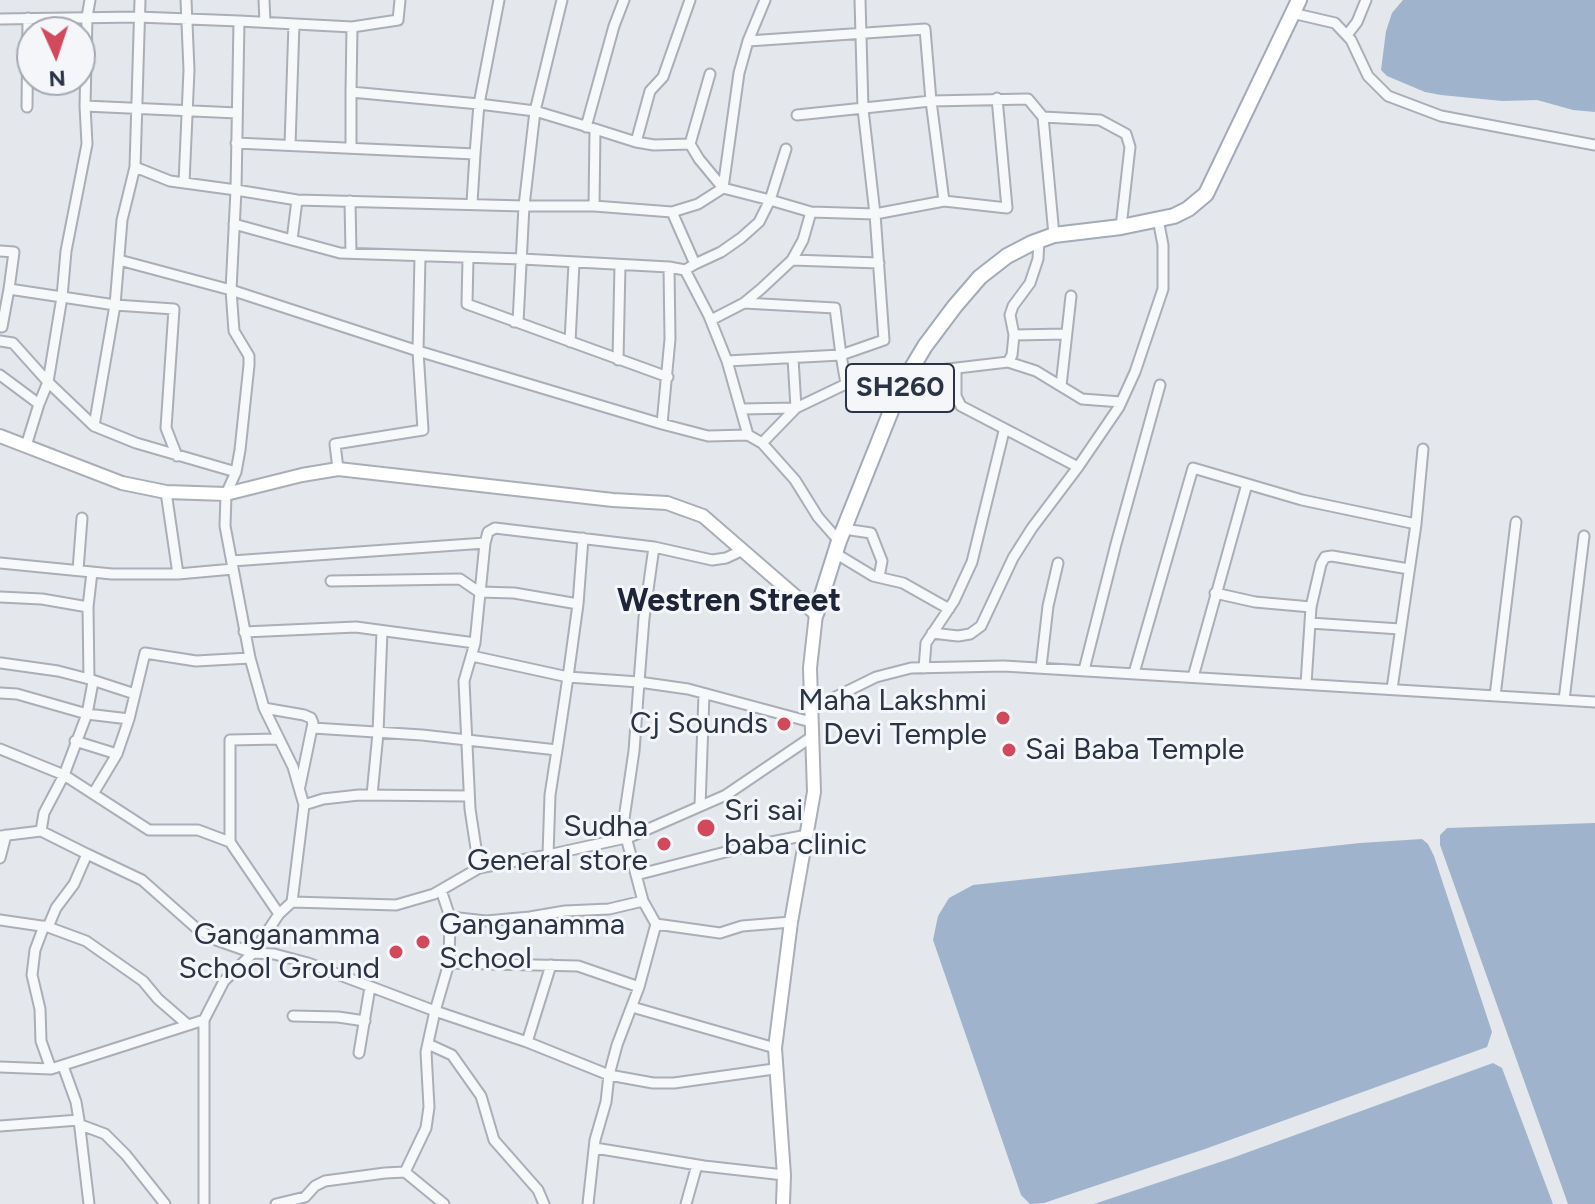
<!DOCTYPE html>
<html>
<head>
<meta charset="utf-8">
<style>
	body { margin:0 }
	#map { position:relative; width:1595px; height:1204px; overflow:hidden; background:#e4e7ec; font-family:Figtree,sans-serif }
	canvas { display:block }
	.north { position:absolute; left:16px; top:16px; width:80px; height:80px; box-sizing:border-box; background:#f4f6f9; border:2px solid #a4a8b1; border-radius:50%; rotate:177deg; font-size:22px; font-weight:700; line-height:32px; text-align:center; color:#2b3445 }
	.north::after { content:''; display:block; margin:auto; width:28px; height:36px; background:#d1495b; clip-path:polygon(50% 0,100% 100%,50% 72%,0 100%) }
</style>
</head>
<body>
<div id="map">
<canvas width="1595" height="1204"></canvas>
<div class="north">N</div>
</div>
<script>
const g = document.querySelector('canvas').getContext('2d');
g.lineJoin = 'round';
function fill(path, color) {
  g.fillStyle = color;
  g.fill(path, 'evenodd');
}
function shape(rows) {
  const path = new Path2D();
  for (const r of rows) {
    path.moveTo(r[0], r[1]);
    for (let i = 2; i < r.length; i += 2) path.lineTo(r[i], r[i + 1]);
  }
  return path;
}
function strokePath(path, color, width, dash) {
  g.strokeStyle = color;
  g.lineWidth = width;
  g.lineCap = dash ? 'butt' : 'round';
  g.setLineDash(dash || []);
  g.stroke(path);
}
function label(font, color, halo, rows, align = 'center') {
  g.font = font + ' Figtree,sans-serif';
  g.lineWidth = 6;
  g.setLineDash([]);
  g.textBaseline = 'middle';
  g.strokeStyle = halo;
  g.fillStyle = color;
  for (const [text, x, y, turn = 0] of rows) {
    g.save();
    g.translate(x, y);
    g.rotate((+turn || 0) * Math.PI / 180);
    g.textAlign = isNaN(turn) ? turn : align;
    if (halo) g.strokeText(text, 0, 0);
    g.fillText(text, 0, 0);
    g.restore();
  }
}
const water = shape([
	[1403,0,1595,0,1595,112,1573,110,1537,100,1502,101,1441,95,1425,92,1387,76,1381,70,1386,31,1392,13],
	[1595,823,1595,1204,1568,1204,1440,845,1440,835,1447,828],
	[1422,839,1428,844,1434,856,1492,1032,1487,1047,1205,1149,1044,1203,1030,1204,1021,1195,933,940,938,916,949,898,973,885,1360,843],
	[1493,1063,1502,1068,1553,1204,1094,1204,1232,1158]
]);
const minor = shape([
	[90,0,87,17,85,106,237,113],
	[140,0,135,167,122,220,115,305,174,309,166,428,177,456],
	[264,0,265,22],
	[499,0,479,104,535,111,595,129,594,206],
	[860,0,863,109,875,214,944,201,1007,208,997,98],
	[1292,13,1335,23,1351,40,1368,76,1388,96,1441,116,1595,145],
	[0,19,138,17,239,21,236,190,170,181,135,167],
	[239,21,352,27,351,92],
	[352,27,398,20,400,0],
	[1347,35,1357,22,1366,0],
	[748,41,925,29,931,101,944,201],
	[85,106,87,144,66,251,62,297,115,305,94,426],
	[27,107,28,18],
	[797,115,931,101,1028,99,1043,117,1054,235],
	[1043,117,1100,120,1126,134,1130,147,1121,227],
	[586,127,614,26,624,0],
	[595,129,636,142,654,145,690,144],
	[636,142,650,91,663,77,690,0],
	[236,143,475,154,472,203],
	[290,145,294,24],
	[351,148,351,92,479,104,475,154],
	[184,183,189,70,186,0],
	[350,201,351,253],
	[234,224,292,240,297,200],
	[292,240,340,253,522,259,669,267,685,270,695,264,672,212],
	[0,251,14,252,9,289,62,297,48,382,94,426,136,443,236,472],
	[420,256,418,351,662,424,670,339,669,267],
	[468,258,467,304,668,377],
	[119,260,231,290,418,351,423,430,335,444,338,469],
	[792,260,879,263],
	[695,264,721,252,741,238,759,222,770,200,723,188,699,159,690,144,710,74],
	[744,303,835,308,841,355,884,340,875,214,811,212],
	[711,320,744,303,761,289,792,260,803,240,811,212,770,200,786,149],
	[514,322,518,322,524,206,594,206,672,212,698,204,723,188,739,73,748,41,765,0],
	[2,327,9,289],
	[1014,335,1066,334],
	[0,341,13,343,48,382,39,404,0,375],
	[570,342,574,263],
	[618,360,620,265],
	[727,361,841,355,846,384,796,408,762,443],
	[1008,362,1012,355,1014,335,1010,315,1013,306,1030,283,1038,259,1039,240],
	[914,365,927,370,940,370,1008,362,1036,371,1082,399,1121,402],
	[956,369,956,396,961,406,1078,467],
	[1061,386,1071,296],
	[741,409,796,408,793,358],
	[662,424,708,436,748,435,727,361,709,316,685,270],
	[748,435,762,443,795,480,818,517,839,541],
	[26,446,39,404],
	[166,492,178,574],
	[844,529,871,533,882,561,879,577],
	[485,543,488,532,495,528,654,547,712,560,726,558,743,550],
	[835,553,873,576,903,583,949,609],
	[232,561,485,543,475,643,356,627,244,632],
	[0,563,112,574,178,574,233,569],
	[78,570,82,518],
	[92,572,88,607,89,679,135,694],
	[331,581,460,579,479,592,514,593,578,604,568,677,639,682,644,618,654,547],
	[1215,593,1255,602,1311,607,1306,684],
	[0,597,42,599,88,607],
	[578,604,583,538],
	[1311,607,1321,564,1325,557,1332,556,1409,569],
	[1310,623,1400,629],
	[932,633,958,636,970,634,981,626,1013,558,1032,528,1078,467,1119,407,1135,372,1163,289,1163,245,1158,219],
	[472,656,568,677,557,750],
	[1,663,58,671,89,679],
	[1041,667,1048,606,1058,563],
	[924,668,926,643,954,601,972,562,1004,431],
	[1084,670,1116,544,1160,385],
	[1134,673,1193,468,1302,500,1416,524],
	[1193,677,1247,484],
	[1392,689,1416,524,1423,449],
	[0,693,17,694,87,714,64,775,44,813,41,831],
	[1495,696,1516,522],
	[1564,700,1584,536],
	[264,708,304,715,311,718,313,723,300,786],
	[811,709,876,677,911,668,1004,666,1595,702],
	[129,719,145,653,196,661,250,658],
	[313,728,422,735,557,750,550,795,548,855,479,868],
	[75,741,117,754],
	[0,749,64,775,149,830,198,830,230,842,279,914],
	[93,794,117,754,129,719,87,714,93,682],
	[372,795,378,733,382,631],
	[304,805,323,799,359,795,469,796],
	[700,806,704,694],
	[0,836,41,831,87,854],
	[621,839,634,751,639,682,688,689,811,722],
	[230,842,230,740,278,739],
	[548,855,630,837,726,795,813,736],
	[0,858,6,835],
	[636,875,741,848,807,835],
	[441,890,450,917,449,963,435,1011,527,1042,609,1075,617,1045,639,987],
	[292,902,396,905,434,894,479,868,470,809,464,681,475,643],
	[450,917,486,921,530,917,565,911,609,909,643,901,626,837],
	[0,920,48,927,56,908,74,884,87,854,142,880,195,927,216,940,253,953,274,954,308,963,435,1011,426,1052,429,1107,426,1128,405,1172,385,1173,325,1181,315,1186,305,1197,276,1204],
	[656,924,720,933,742,926,791,922],
	[44,926,35,950,32,975,40,1009,41,1041,51,1069],
	[48,927,86,941,143,981,158,999,188,1025],
	[449,963,578,966,639,987,656,924,643,901],
	[632,1007,775,1048],
	[293,1016,338,1017,365,1021],
	[527,1042,551,965],
	[428,1044,452,1055,481,1096,494,1140,538,1190,544,1204],
	[359,1053,370,987],
	[0,1067,51,1069,204,1020],
	[79,1120,89,1204],
	[81,1125,105,1134,126,1155,165,1204],
	[0,1126,79,1120,76,1102,63,1066],
	[595,1148,704,1166,784,1175],
	[405,1172,444,1204],
	[204,1204,204,1020,224,981,253,953,279,914,292,902,304,805,293,767,264,708,250,658,225,526,226,494,236,472,240,450,249,365,249,356,234,331,231,290,236,190,297,200,524,206,535,111,562,0],
	[588,1204,595,1140,606,1102,609,1075,653,1083,674,1083,774,1069],
	[686,1204,697,1165]
]);
const secondary = shape([
	[0,436,122,483,166,492,226,494,302,475,338,469,613,500,667,503,703,516,816,614,810,668,814,792,791,922,775,1048,784,1175,783,1204]
]);
const primary = shape([
	[816,614,839,541,901,386,925,346,955,306,980,277,1007,256,1032,243,1054,235,1121,227,1174,216,1188,209,1206,194,1299,0]
]);
const markers = [
	[1003,718,8,"#d1495b"],
	[784,724,8,"#d1495b"],
	[1009,750,8,"#d1495b"],
	[706,828,10,"#d1495b"],
	[664,844,8,"#d1495b"],
	[423,942,8,"#d1495b"],
	[396,952,8,"#d1495b"]
];
const shields = [
	[900,388,108]
];
const shieldNames = [
	["SH260",900,388]
];
const poiNames = [
	["Maha Lakshmi",987,701],
	["Devi Temple",987,735],
	["Cj Sounds",768,724],
	["Sai Baba Temple",1025,750,"left"],
	["Sri sai",724,811,"left"],
	["baba clinic",724,845,"left"],
	["Sudha",648,827],
	["General store",648,861],
	["Ganganamma",439,925,"left"],
	["School",439,959,"left"],
	["Ganganamma",380,935],
	["School Ground",380,969]
];
const neighbourhoodNames = [
	["Westren Street",729,602]
];
fill(water, '#9fb4cc');
strokePath(minor, '#a9aeb7', 13);
strokePath(secondary, '#a9aeb7', 16);
strokePath(primary, '#a3abb8', 18);
strokePath(minor, '#f7f8fa', 9);
strokePath(secondary, '#fff', 12);
strokePath(primary, '#fff', 14);
for (const [x, y, r, color] of markers) {
  const dot = new Path2D();
  dot.arc(x, y, r, 0, 2 * Math.PI);
  g.fillStyle = color;
  g.fill(dot);
  strokePath(dot, '#f4f6f9', 3);
}
for (const [x, y, w] of shields) {
  const box = new Path2D();
  box.roundRect(x - w / 2, y - 24, w, 48, 6);
  g.fillStyle = '#f4f6f9';
  g.fill(box);
  strokePath(box, '#2b3445', 2);
}
label('bold 28px', '#2b3445', null, shieldNames);
label('30px', '#2b3445', '#f4f6f9', poiNames, 'right');
label('bold 32px', '#1d2536', '#f4f6f9', neighbourhoodNames);
</script>
</body>
</html>
